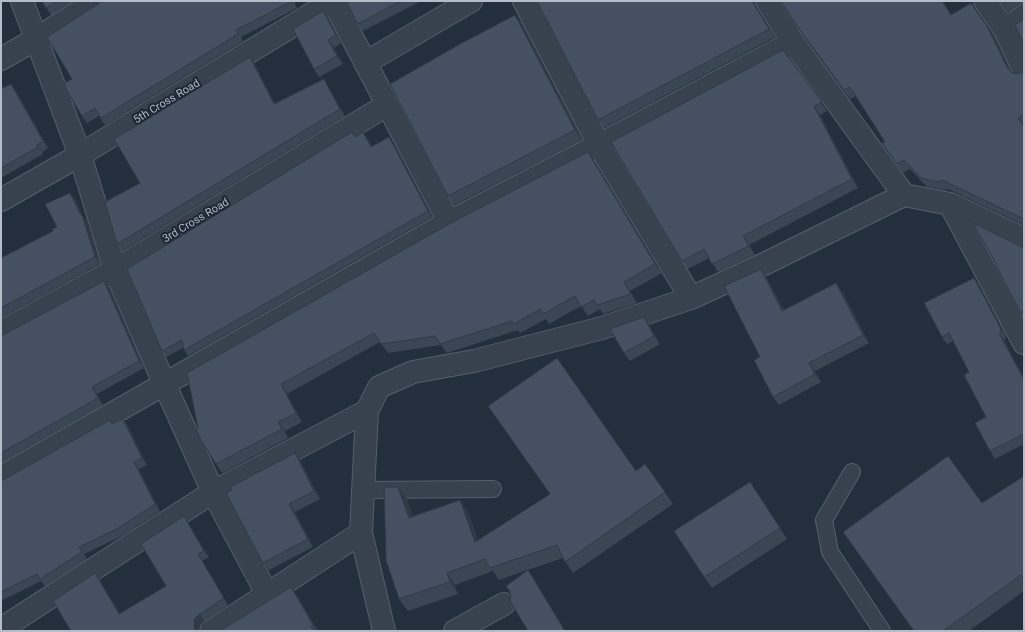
<!DOCTYPE html>
<html>
<head>
<meta charset="utf-8">
<style>
	body { margin:0 }
	#map { position:relative; width:1025px; height:632px; overflow:hidden; background:#242f3e; font-family:Roboto,sans-serif }
	canvas { display:block }
	.frame { position:absolute; inset:0; border:2px solid #b4bcc9; pointer-events:none }
</style>
</head>
<body>
<div id="map">
<canvas width="1025" height="632"></canvas>
<div class="frame"></div>
</div>
<script>
const g = document.querySelector('canvas').getContext('2d');
g.lineJoin = 'round';
function shape(rows) {
  const path = new Path2D();
  for (const r of rows) {
    path.moveTo(r[0], r[1]);
    for (let i = 2; i < r.length; i += 2) path.lineTo(r[i], r[i + 1]);
  }
  return path;
}
function strokePath(path, color, width, dash) {
  g.strokeStyle = color;
  g.lineWidth = width;
  g.lineCap = dash ? 'butt' : 'round';
  g.setLineDash(dash || []);
  g.stroke(path);
}
function fill(path, color) {
  g.fillStyle = color;
  g.fill(path, 'evenodd');
}
function label(font, color, halo, rows, align = 'center') {
  g.font = font + ' Roboto,sans-serif';
  g.lineWidth = 4;
  g.setLineDash([]);
  g.textBaseline = 'middle';
  g.strokeStyle = halo;
  g.fillStyle = color;
  for (const [text, x, y, turn = 0] of rows) {
    g.save();
    g.translate(x, y);
    g.rotate((+turn || 0) * Math.PI / 180);
    g.textAlign = isNaN(turn) ? turn : align;
    if (halo) g.strokeText(text, 0, 0);
    g.fillText(text, 0, 0);
    g.restore();
  }
}
const service = shape([
	[852,472,824,520,830,552,882,631],
	[363,490,493,489]
]);
const minor = shape([
	[333,1,449,222],
	[524,1,599,145,691,298],
	[767,1,793,42,904,195],
	[985,1,1005,30,1024,70],
	[1005,30,1024,16],
	[1,59,36,39,96,1],
	[365,63,471,1],
	[1,200,80,155,333,1],
	[950,204,1024,343],
	[1,332,115,270,387,105],
	[1,477,449,222,599,145,793,42],
	[267,594,213,492,367,411],
	[1,629,213,492,164,383,115,270,80,155,22,1],
	[211,631,361,533],
	[384,631,361,533,367,411,379,387,413,372,474,361,602,328,691,298,756,268,904,195,950,204,1024,239],
	[455,631,504,604]
]);
const wall = shape([
	[42,1,73,1,51,15],
	[101,1,294,1,297,8,241,37,243,41,105,125,99,116,87,123,82,116,72,79,98,4],
	[346,1,421,1,363,31,358,24],
	[781,1,943,1,951,15,994,36,1011,72,1017,74,1024,72,1024,225,948,189,945,190,927,187,910,169,903,173,882,143,885,142,856,96,850,99,797,26],
	[1000,1,1024,1,1024,4,1022,4,1008,12],
	[755,2,756,8,775,37,604,128,598,120],
	[323,11,328,19,341,43,334,48,343,64,319,77,314,69],
	[515,15,522,24,582,140,454,205,448,196],
	[783,50,827,111,820,115,858,188,749,245,755,255,718,272,709,258,688,269,682,261],
	[250,57,254,63,275,104,324,79,328,86,345,116,122,251,117,244,140,183],
	[1,82,4,88,16,91,48,148,42,152,43,154,1,178],
	[352,132,356,136,367,138,372,146,389,137,393,143,432,217,188,356,184,350,183,348,166,357,162,351],
	[588,152,594,161,662,273,630,291,637,303,603,314,600,309,588,316,581,306,549,324,546,319,520,333,518,330,447,353,441,345,388,353,380,342,287,394,302,422,285,431,288,438,222,473,201,440],
	[75,199,82,215,87,221,100,264,1,318,1,258,53,231],
	[1024,248,1024,317,1021,313],
	[761,269,766,277,784,310,842,291,869,343,815,371,821,382,779,405,773,397,760,357],
	[974,278,979,285,1006,336,1005,337,1006,339,1004,340,1024,378,1024,444,995,459,990,451,986,417,969,372,953,341,947,344,942,337],
	[109,288,144,368,97,394,103,405,1,463,1,336],
	[644,317,649,325,660,344,630,361,624,353],
	[123,419,128,426,147,465,139,469,160,511,122,536,84,554,87,559,45,586,41,581,1,601,1,481,110,420,113,424],
	[295,453,300,460,320,499,295,512,313,547,269,570,263,563],
	[645,464,673,504,573,573,563,558,528,570,533,577,565,631,528,631,511,596,510,593,506,586,527,570,499,580,493,571,455,585,458,594,408,611,399,599,398,487,407,499,412,516,460,500,468,512,478,540,636,471],
	[1024,476,1024,591,969,631,914,631,982,503],
	[750,482,787,539,712,588,704,577],
	[184,516,188,523,209,557,202,561,228,605,204,621,200,625,71,631,95,573,120,614,166,586],
	[296,594,318,631,220,631]
]);
const shadedWall = shape([
	[942,1,943,1,957,24,951,15],
	[971,3,994,36,1013,76,1007,67],
	[323,11,328,19,341,43,336,35],
	[515,15,522,24,582,140,575,130],
	[328,40,334,48,343,64,337,56],
	[250,57,254,63,279,111,274,104],
	[324,79,328,86,345,116,340,109],
	[11,84,16,91,48,148,43,141],
	[814,106,820,115,858,188,852,179],
	[363,132,367,138,375,153,371,147],
	[389,137,393,143,432,217,428,211],
	[588,152,594,161,662,273,655,264],
	[70,193,75,199,83,218,82,215,87,221,100,264,95,257,81,215],
	[761,269,766,277,788,319,782,311],
	[974,278,979,285,1006,336,1001,329],
	[104,281,109,288,144,368,139,361],
	[624,282,630,291,637,303,631,294],
	[836,283,842,291,869,343,863,335],
	[644,317,649,325,660,344,654,336],
	[999,333,1004,340,1024,378,1024,380],
	[809,363,815,371,821,382,815,374],
	[281,384,287,394,302,422,296,413],
	[92,387,97,394,103,405,98,398],
	[123,419,128,426,147,465,142,458],
	[278,422,285,431,288,438,282,429],
	[295,453,300,460,320,499,314,491],
	[134,462,139,469,160,511,155,504],
	[750,482,758,493,787,539,780,528],
	[398,487,407,499,417,529,409,518],
	[460,500,468,512,483,554,475,542],
	[289,504,295,512,313,547,308,539],
	[184,516,188,523,209,557,204,551],
	[528,570,533,577,565,631],
	[95,573,100,580,124,621,119,614],
	[447,573,455,585,458,594,450,582],
	[291,587,296,594,318,631,313,625],
	[200,614,204,621,200,625,199,631,196,631,194,626,195,618]
]);
const building = shape([
	[42,1,57,1,46,8,42,1],
	[101,1,292,1,236,30,238,34,101,118,95,108,82,116,67,91,64,83,72,79,47,37,98,4,101,1],
	[346,1,400,1,358,24,346,1],
	[537,1,752,1,769,29,598,120,537,1],
	[781,1,942,1,951,15,971,3,988,28,1007,67,1011,72,1017,74,1024,72,1024,114,1018,118,1024,127,1024,219,942,180,939,182,921,178,904,160,897,164,882,143,885,142,850,87,844,90,797,26,781,1],
	[1000,1,1007,1,1002,4,1000,1],
	[323,11,336,35,328,40,337,56,314,69,293,29,323,11],
	[515,15,575,130,448,196,390,84,460,44,515,15],
	[1024,19,1024,45,1015,25,1024,19],
	[783,50,822,102,814,106,852,179,743,236,749,246,745,248,712,264,704,249,682,261,611,142,783,50],
	[250,57,274,104,324,79,340,109,117,244,105,202,140,183,114,139,250,57],
	[1,84,3,88,11,84,43,141,37,145,38,147,1,168,1,84],
	[352,132,355,137,363,132,371,147,389,137,428,211,184,350,182,340,162,351,127,269,352,132],
	[588,152,655,264,624,282,631,294,597,305,594,300,581,307,575,296,543,314,540,309,514,324,512,321,440,344,435,336,381,344,374,333,281,384,296,413,278,422,282,429,216,464,201,440,196,429,198,428,187,373,449,224,588,152],
	[70,193,81,215,82,215,95,257,1,308,1,258,53,231,52,229,57,227,45,204,70,193],
	[973,223,1014,243,1024,248,1024,310,1021,313,996,265,997,265,973,223],
	[761,269,782,311,836,283,863,335,809,363,815,374,773,397,754,360,760,357,724,286,761,269],
	[974,278,1001,329,1000,330,1001,332,999,333,1024,380,1024,434,990,451,975,423,986,417,964,375,969,372,949,333,942,337,924,303,974,278],
	[104,281,139,361,92,387,98,398,1,453,1,336,104,281],
	[644,317,654,336,624,353,610,329,644,317],
	[557,358,636,471,645,464,665,492,565,562,557,545,490,568,485,559,447,573,450,582,399,599,386,560,384,487,398,487,409,518,460,500,475,542,550,494,488,406,557,358],
	[123,419,142,458,134,462,155,504,117,529,79,547,82,552,40,579,37,574,1,592,1,481,110,420,112,424,123,419],
	[295,453,314,491,289,504,308,539,263,563,226,493,232,490,230,487,295,453],
	[948,456,982,503,1024,476,1024,580,1021,575,943,631,914,631,843,532,948,456],
	[750,482,780,528,704,577,674,531,750,482],
	[184,516,204,551,198,554,224,598,200,614,195,618,194,626,196,631,71,631,53,601,95,573,119,614,166,586,141,544,184,516],
	[528,570,565,631,528,631,510,601,511,596,510,591,506,586,528,570],
	[291,587,313,625,311,626,314,631,220,631,291,587]
]);
const streetNames = [
	["5th Cross Road",167,102,-31],
	["3rd Cross Road",196,221,-31]
];
strokePath(service, '#565f6c', 18);
strokePath(minor, '#565f6c', 24);
strokePath(service, '#38414e', 16);
strokePath(minor, '#38414e', 22);
fill(wall, '#3b4654');
fill(shadedWall, '#303945');
fill(building, '#455162');
strokePath(building, '#303945', 1);
label('11px', '#b4bcc9', '#1d2633', streetNames);
</script>
</body>
</html>
